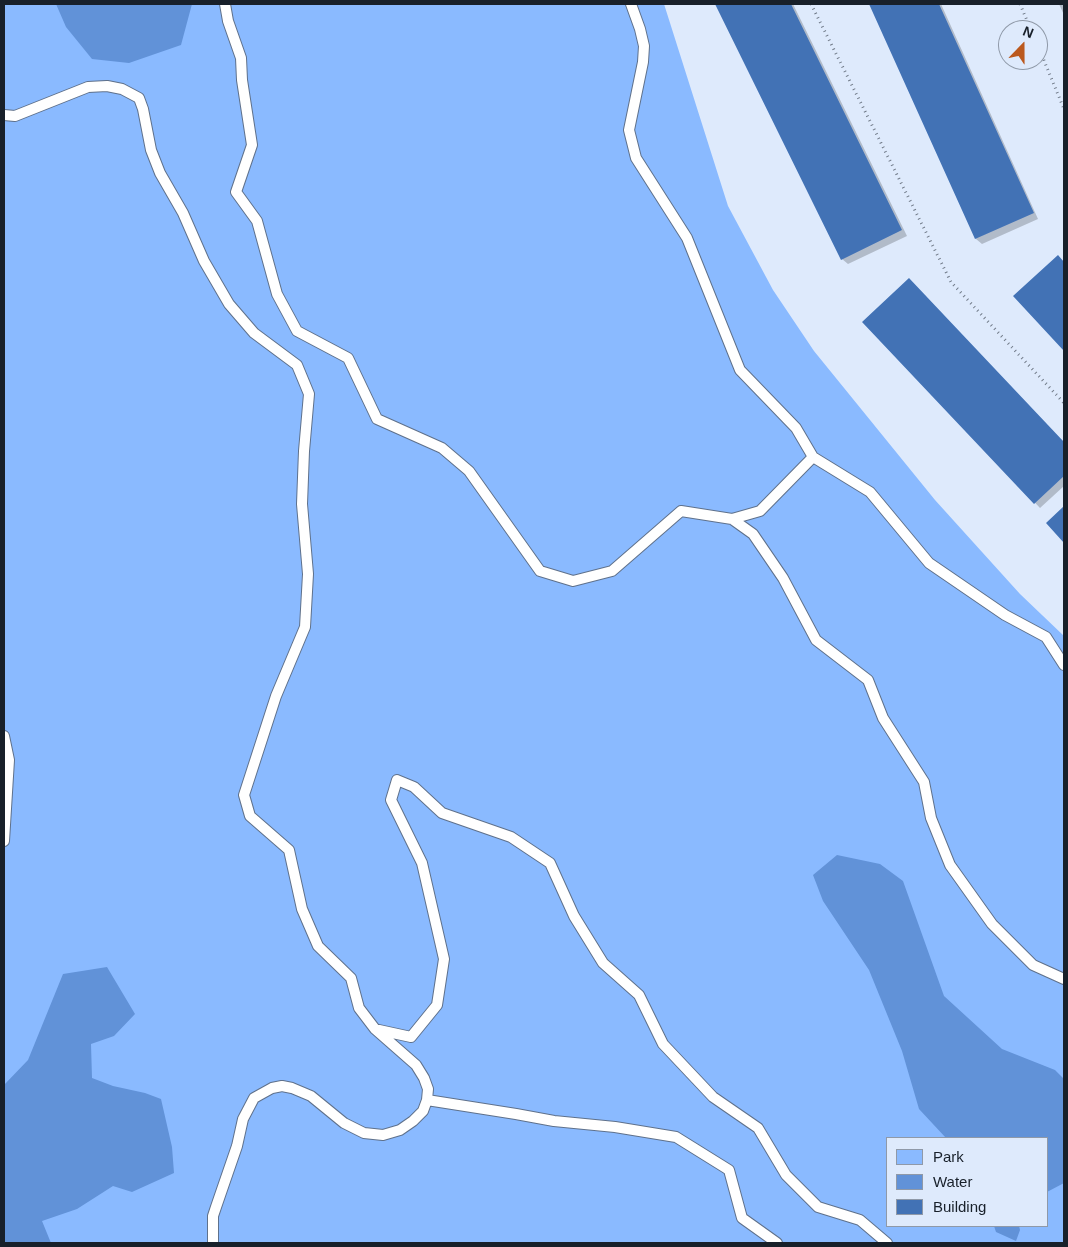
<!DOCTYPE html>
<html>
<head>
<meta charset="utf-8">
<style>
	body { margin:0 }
	#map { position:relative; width:1068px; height:1247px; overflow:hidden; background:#deeafc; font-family:Arial,sans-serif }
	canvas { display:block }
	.frame { position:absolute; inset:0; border:5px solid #18202a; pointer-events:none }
	.legend { position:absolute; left:886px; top:1137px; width:162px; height:90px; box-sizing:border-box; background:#deeafc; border:1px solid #8f99a8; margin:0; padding:6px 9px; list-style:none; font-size:15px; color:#18202a }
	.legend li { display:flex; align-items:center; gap:10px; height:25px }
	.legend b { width:25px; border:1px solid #8f99a8 }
	.north { position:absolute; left:998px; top:20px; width:50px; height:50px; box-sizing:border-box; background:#deeafc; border:1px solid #8f99a8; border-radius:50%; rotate:22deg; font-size:14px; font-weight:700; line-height:20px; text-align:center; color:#18202a }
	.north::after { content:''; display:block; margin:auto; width:18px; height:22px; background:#bb591e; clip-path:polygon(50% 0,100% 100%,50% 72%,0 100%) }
</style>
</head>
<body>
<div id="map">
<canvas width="1068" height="1247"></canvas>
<div class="frame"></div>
<ul class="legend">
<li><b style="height:14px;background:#8abaff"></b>Park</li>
<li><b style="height:14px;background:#6192d8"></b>Water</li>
<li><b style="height:14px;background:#4272b5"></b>Building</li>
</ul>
<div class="north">N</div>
</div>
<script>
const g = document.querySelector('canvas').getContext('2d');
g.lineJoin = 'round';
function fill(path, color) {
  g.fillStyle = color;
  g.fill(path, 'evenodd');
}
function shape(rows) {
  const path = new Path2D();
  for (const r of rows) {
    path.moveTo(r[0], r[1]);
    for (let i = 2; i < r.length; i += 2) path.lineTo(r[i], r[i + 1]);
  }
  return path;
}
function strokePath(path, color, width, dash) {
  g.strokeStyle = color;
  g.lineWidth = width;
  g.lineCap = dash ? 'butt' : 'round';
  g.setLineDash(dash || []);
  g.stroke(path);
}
const green = shape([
	[4,4,664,4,728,206,773,290,814,351,935,500,1020,594,1064,636,1064,1243,4,1243],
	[887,1138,1047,1138,1047,1226,887,1226]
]);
const water = shape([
	[56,4,192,4,181,45,129,63,92,59,66,27],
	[837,855,880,864,903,881,944,996,1002,1049,1055,1070,1064,1079,1064,1183,1047,1192,1047,1138,946,1138,919,1109,902,1051,869,970,823,901,813,875],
	[107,967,135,1014,114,1036,91,1044,92,1078,113,1086,145,1093,161,1099,172,1147,174,1173,132,1192,113,1186,77,1209,42,1221,51,1243,4,1243,4,1085,28,1060,63,974],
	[994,1226,1019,1226,1020,1230,1016,1241,996,1232]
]);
const shadow = shape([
	[717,4,793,4,907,236,848,264,842,259],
	[870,4,941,4,1038,219,982,244,976,239],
	[1059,4,1064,4,1064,15],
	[1058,257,1064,263,1064,349,1015,296],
	[909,280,1064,444,1064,486,1040,508,864,322]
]);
const building = shape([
	[715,4,791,4,902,230,841,260],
	[869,4,939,4,1034,213,975,239],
	[1058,255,1064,262,1064,351,1013,296],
	[909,278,1064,442,1064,476,1034,504,862,322],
	[1064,506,1064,543,1046,523]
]);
const path = shape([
	[811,4,951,282,1064,403],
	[1020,4,1031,30],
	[1038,46,1064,109]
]);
const service = shape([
	[225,4,228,21,241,58,242,80,252,145,236,192,257,221,277,294,297,331,348,358,377,419,442,448,469,471,540,571,573,581,612,571,681,511,732,519,760,511,813,457],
	[631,4,640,29,644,46,643,62,629,130,636,158,687,238,740,370,796,428,813,457,870,492,929,563,1005,615,1046,637,1064,665],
	[4,115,15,116,88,87,107,86,122,89,139,98,143,109,151,150,160,173,183,213,204,261,229,304,254,333,297,365,309,394,304,451,302,504,308,574,305,627,276,696,244,795,250,816,289,850,302,909,318,946,351,978,359,1008,375,1029,416,1065,424,1078,428,1089,427,1100,423,1111,413,1121,400,1130,383,1135,364,1133,344,1123,311,1096,292,1088,282,1086,272,1088,254,1098,243,1119,237,1146,216,1207,213,1216,213,1243],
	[732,519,753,534,783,578,816,640,868,680,883,718,924,782,931,818,950,865,992,924,1033,965,1064,979],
	[4,736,9,760,4,841],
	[379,1030,411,1037,437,1005,444,959,422,863,391,800,397,780,414,787,442,813,511,837,550,863,574,916,603,963,639,995,663,1044,713,1097,758,1128,786,1175,818,1207,860,1220,887,1243],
	[427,1100,516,1114,554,1121,615,1127,676,1137,729,1170,742,1218,777,1243]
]);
fill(green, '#8abaff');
fill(water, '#6192d8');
fill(shadow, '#0003');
fill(building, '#4272b5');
strokePath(service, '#5f718b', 12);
strokePath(path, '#727c8a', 3, [1, 4]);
strokePath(service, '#fff', 10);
</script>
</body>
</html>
